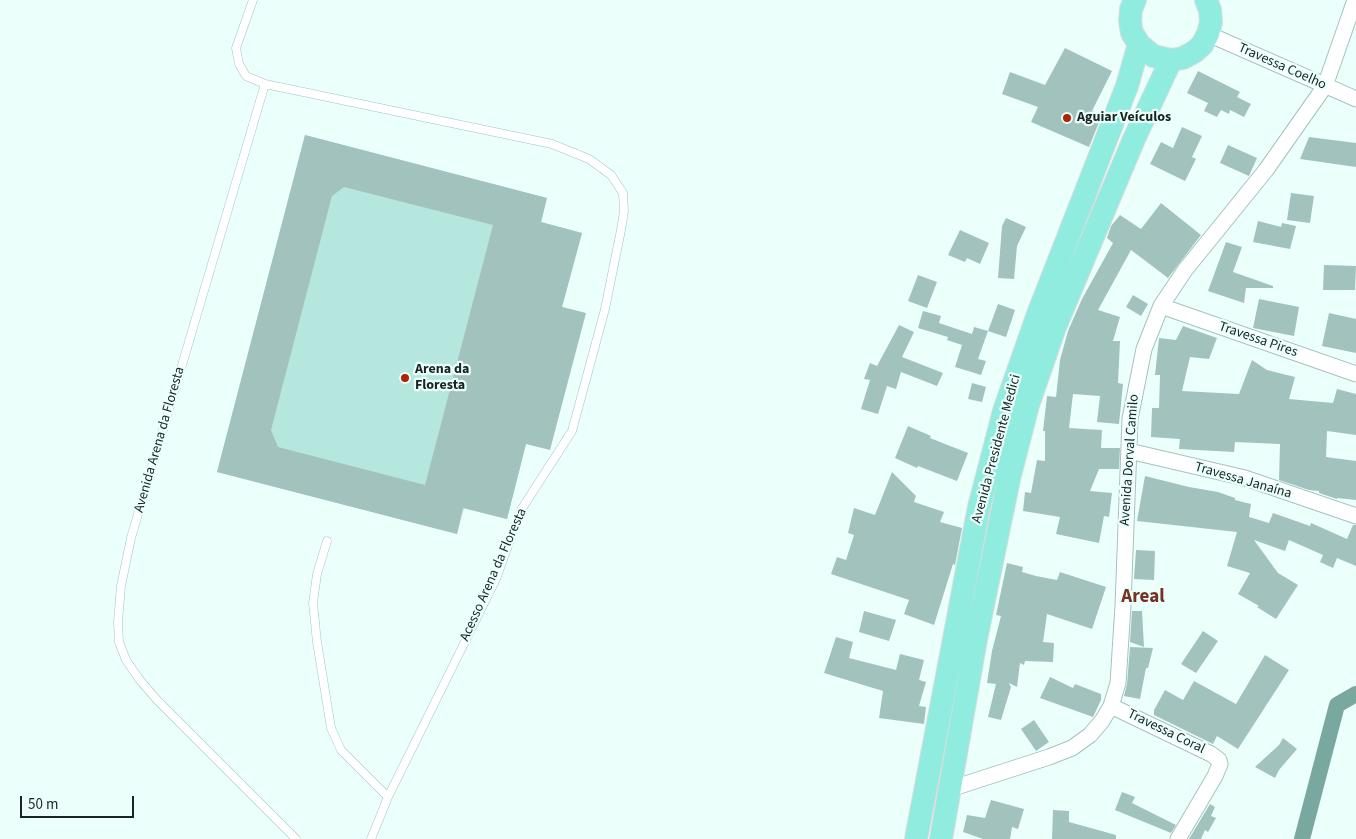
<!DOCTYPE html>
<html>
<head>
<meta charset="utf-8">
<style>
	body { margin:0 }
	#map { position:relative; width:1356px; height:839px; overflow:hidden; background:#ebfffb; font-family:"Source Sans 3",sans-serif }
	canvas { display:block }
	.scale { position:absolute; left:20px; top:796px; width:114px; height:22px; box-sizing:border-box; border:2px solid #182523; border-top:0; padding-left:6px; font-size:15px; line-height:18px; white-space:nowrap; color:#182523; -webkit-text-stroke:4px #ebfffb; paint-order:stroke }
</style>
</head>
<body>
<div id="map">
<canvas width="1356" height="839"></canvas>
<div class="scale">50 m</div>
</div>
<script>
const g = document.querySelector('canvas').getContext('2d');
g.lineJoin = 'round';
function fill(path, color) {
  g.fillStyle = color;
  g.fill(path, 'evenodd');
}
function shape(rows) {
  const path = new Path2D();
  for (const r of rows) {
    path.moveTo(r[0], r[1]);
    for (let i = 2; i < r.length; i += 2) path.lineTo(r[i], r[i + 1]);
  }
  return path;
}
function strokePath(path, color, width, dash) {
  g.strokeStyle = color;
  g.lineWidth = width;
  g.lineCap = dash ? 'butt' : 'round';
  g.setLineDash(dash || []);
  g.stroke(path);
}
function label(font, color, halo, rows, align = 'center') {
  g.font = font + ' "Source Sans 3",sans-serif';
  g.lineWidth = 4.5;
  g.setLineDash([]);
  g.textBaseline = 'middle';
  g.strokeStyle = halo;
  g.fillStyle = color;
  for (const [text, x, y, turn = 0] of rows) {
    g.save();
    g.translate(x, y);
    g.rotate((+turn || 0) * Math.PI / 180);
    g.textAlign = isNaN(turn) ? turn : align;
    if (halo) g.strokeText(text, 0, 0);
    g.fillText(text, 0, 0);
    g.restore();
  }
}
const green = shape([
	[305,135,547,198,541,222,582,233,562,307,585,313,526,444,507,519,464,508,457,534,217,472]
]);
const canal = shape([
	[1302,839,1337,705,1356,694]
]);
const building = shape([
	[1065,48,1112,71,1092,111,1102,115,1089,147,1031,122,1038,107,1002,94,1010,72,1045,85],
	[1198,71,1240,92,1237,97,1251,104,1244,117,1230,110,1229,114,1221,110,1217,117,1204,111,1208,103,1187,93],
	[1182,127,1202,136,1192,157,1196,159,1185,181,1150,164,1161,142,1173,148],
	[305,135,547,198,541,222,582,233,562,307,586,313,550,450,526,444,507,519,463,508,457,534,217,472],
	[344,187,493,225,425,485,278,447,271,430,332,196],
	[1309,137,1356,143,1356,167,1300,159],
	[1228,145,1257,158,1249,176,1220,163],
	[1291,193,1314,196,1310,223,1287,220],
	[1161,203,1201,235,1168,278,1131,250,1098,310,1120,317,1113,341,1120,341,1118,383,1123,384,1119,424,1097,422,1100,396,1073,394,1069,428,1102,430,1101,448,1120,448,1119,469,1099,469,1090,491,1112,493,1109,517,1104,516,1099,543,1056,534,1060,517,1023,511,1025,492,1031,493,1037,460,1045,461,1045,431,1043,431,1047,396,1056,397,1060,360,1068,331,1082,299,1113,243,1107,238,1111,226,1120,215,1141,229],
	[1006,218,1026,227,1017,246,1014,279,998,278,1002,226],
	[1258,221,1281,227,1282,223,1296,226,1290,249,1253,242],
	[960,230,989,243,980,264,967,258,965,262,948,255],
	[1226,242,1242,247,1233,272,1273,286,1273,288,1246,288,1244,303,1208,291],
	[1324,265,1356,266,1355,290,1323,290],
	[918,275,937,282,927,308,908,301],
	[1133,295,1148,304,1141,316,1126,307],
	[1259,299,1299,307,1294,336,1253,328],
	[998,304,1015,310,1006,337,988,331],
	[923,311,941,316,939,323,972,334,974,327,988,331,978,359,986,361,981,375,955,367,962,345,947,340,948,337,918,328],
	[1329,313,1356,319,1356,353,1322,346],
	[899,325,914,332,902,357,943,373,937,386,901,372,896,389,887,386,878,414,861,409,870,380,864,379,870,363,877,366],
	[1183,326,1217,338,1209,359,1190,357,1182,391,1239,394,1252,360,1267,370,1295,377,1289,399,1333,403,1337,389,1356,394,1356,435,1327,431,1326,457,1356,461,1356,500,1337,498,1337,499,1319,493,1319,491,1309,490,1279,480,1280,444,1235,442,1234,452,1179,449,1180,439,1151,437,1152,408,1159,408,1160,375,1155,375,1159,338,1176,340],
	[972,383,986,387,982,402,968,399],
	[908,426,931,436,930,438,968,453,957,481,918,466,917,468,895,458],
	[892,472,916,496,914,502,944,512,940,522,962,528,955,565,953,564,934,625,904,614,909,600,831,574,837,557,846,560,854,535,848,533,854,508,875,515],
	[1145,476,1189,487,1218,492,1235,498,1235,500,1251,504,1249,517,1269,523,1273,513,1310,526,1311,523,1347,539,1353,525,1356,525,1356,566,1337,558,1333,568,1320,562,1323,555,1289,540,1285,551,1254,540,1278,573,1298,585,1276,619,1257,607,1259,606,1238,594,1250,573,1227,566,1237,532,1137,521],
	[1136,550,1155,551,1154,580,1134,579],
	[1007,563,1023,567,1022,572,1036,576,1057,580,1060,572,1106,587,1092,629,1047,614,1043,642,1054,643,1053,662,1025,661,1024,665,1020,663,1017,687,1009,683,1011,687,1001,720,988,717,996,684,987,683,992,651,1001,616,996,615],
	[864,611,896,620,889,641,859,632],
	[1132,611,1142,611,1144,647,1130,642],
	[1203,631,1218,641,1196,673,1181,664],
	[836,637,853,642,849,658,896,670,900,654,924,660,919,680,926,682,919,706,926,707,924,724,879,718,883,691,824,673],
	[1130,647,1153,648,1148,668,1146,668,1140,699,1124,696,1127,684],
	[1265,655,1289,670,1238,749,1217,736,1213,744,1154,715,1154,710,1165,690,1183,700,1194,681,1236,704],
	[1050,677,1073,688,1075,684,1101,694,1101,700,1093,717,1040,698],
	[1034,720,1049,742,1036,751,1021,729],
	[1283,738,1297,749,1279,770,1275,778,1255,767,1279,745],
	[1122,792,1135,797,1132,803,1176,825,1171,833,1115,810],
	[991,800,1024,809,1018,829,1012,827,1010,839,983,839,963,832,967,815,985,818],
	[1210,804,1215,807,1211,816,1216,818,1208,832,1205,830,1201,839,1189,839],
	[1053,810,1069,811,1069,822,1116,835,1116,839,1052,839]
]);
const service = shape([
	[253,0,236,48,239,64,246,76,265,84,131,538,121,586,118,622,119,642,126,660,139,679,157,700,296,839],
	[265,84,552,144,589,159,611,175,623,193,624,211,621,230,605,309,572,431,521,510,496,579,388,797,371,839],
	[327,541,317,574,313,603,317,642,331,728,341,750,388,797]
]);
const minor = shape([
	[1208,34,1356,99],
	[1161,306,1356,374],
	[1129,451,1245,478,1356,516],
	[1111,706,1211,754,1219,760,1220,764,1215,776,1178,839],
	[950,789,1049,757,1072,748,1090,735,1102,721,1111,706,1118,683,1123,606,1130,419,1144,349,1161,306,1185,270,1266,170,1325,86,1355,0]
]);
const primary = shape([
	[1135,0,1131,9,1130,21,1132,33,1139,44,1153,56,1171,60,1183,58,1194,52,1202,45,1208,34,1211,22,1210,10,1206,0],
	[916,839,979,507,1004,411,1038,314,1127,86,1139,44],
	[941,839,976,639,1009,479,1028,405,1055,327,1134,139,1171,60]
]);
const markers = [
	[1067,118,5,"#af2206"],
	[405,378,5,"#af2206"]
];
const streetNames = [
	["Travessa Coelho",1282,67,24],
	["Travessa Pires",1258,340,19],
	["Avenida Arena da Floresta",160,440,-74],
	["Avenida Presidente Medici",997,449,-75],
	["Avenida Dorval Camilo",1130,460,-86],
	["Travessa Janaína",1243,481,16],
	["Acesso Arena da Floresta",494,575,-66],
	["Travessa Coral",1166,732,26]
];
const poiNames = [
	["Aguiar Veículos",1077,118],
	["Arena da",415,370],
	["Floresta",415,386]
];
const districtNames = [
	["Areal",1143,598]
];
fill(green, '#b6e7de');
strokePath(canal, '#79a8a0', 16);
fill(building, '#a2c3bd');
strokePath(service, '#a3c4be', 9);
strokePath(minor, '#a3c4be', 17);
strokePath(primary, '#dadcdc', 24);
strokePath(service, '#fff', 8);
strokePath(minor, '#fff', 15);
strokePath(primary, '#91ece0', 22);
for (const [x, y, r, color] of markers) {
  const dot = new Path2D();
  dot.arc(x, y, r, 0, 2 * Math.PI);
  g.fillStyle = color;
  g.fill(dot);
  strokePath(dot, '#ebfffb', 2);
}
label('14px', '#182523', '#ebfffb', streetNames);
label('bold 14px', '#182523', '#ebfffb', poiNames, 'left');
label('bold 19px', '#763124', '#ebfffb', districtNames);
</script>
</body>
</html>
